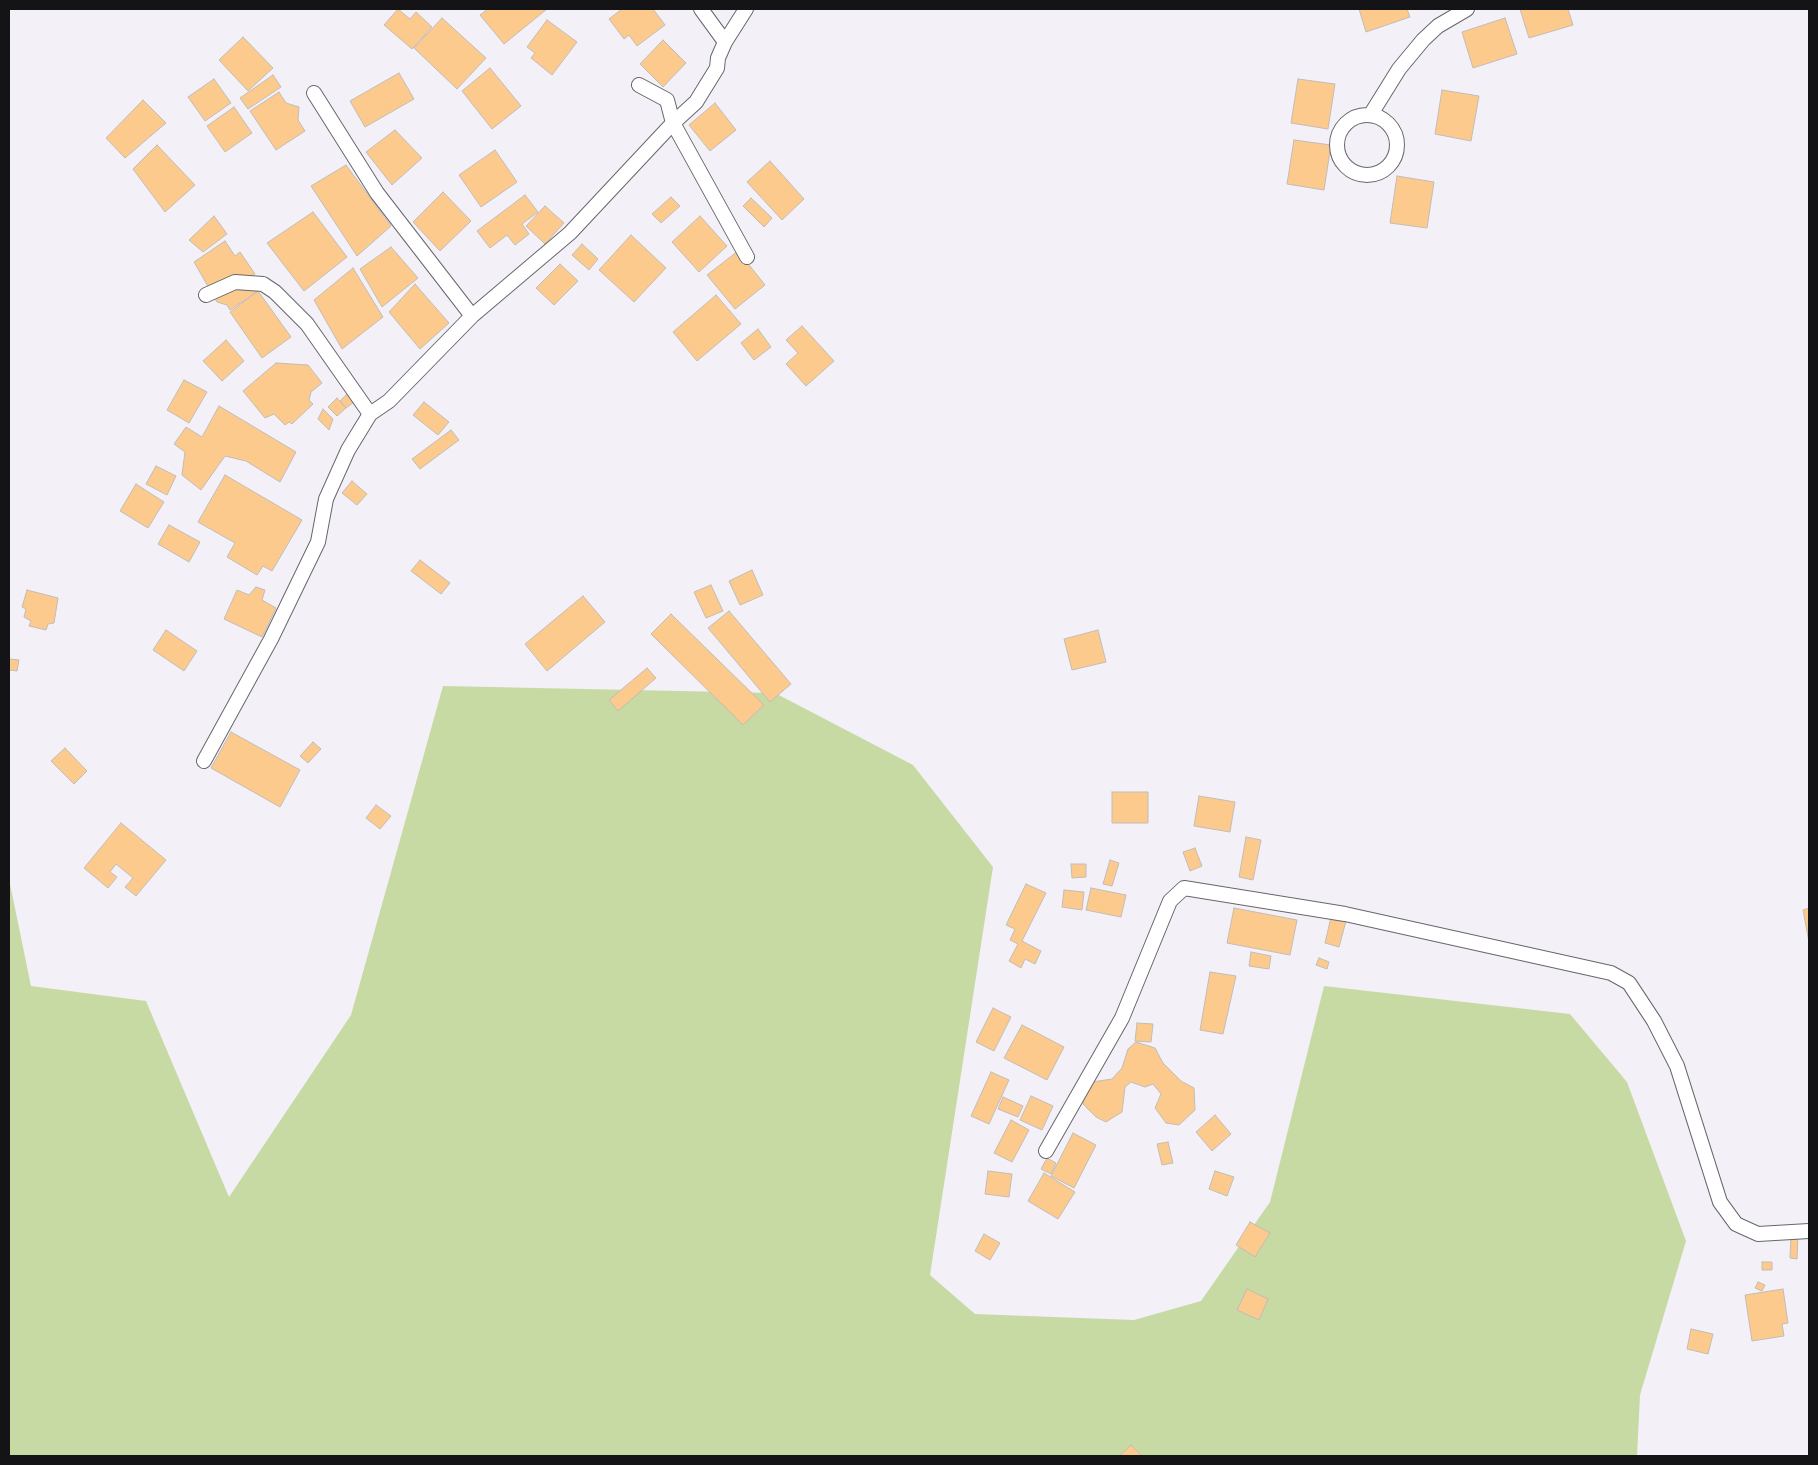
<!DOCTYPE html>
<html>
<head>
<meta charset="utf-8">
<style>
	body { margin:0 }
	#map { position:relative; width:1818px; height:1465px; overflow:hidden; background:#f3f1f7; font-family:Karla,sans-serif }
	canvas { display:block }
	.frame { position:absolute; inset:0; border:10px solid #141315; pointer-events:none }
</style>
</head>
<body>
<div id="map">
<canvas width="1818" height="1465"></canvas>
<div class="frame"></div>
</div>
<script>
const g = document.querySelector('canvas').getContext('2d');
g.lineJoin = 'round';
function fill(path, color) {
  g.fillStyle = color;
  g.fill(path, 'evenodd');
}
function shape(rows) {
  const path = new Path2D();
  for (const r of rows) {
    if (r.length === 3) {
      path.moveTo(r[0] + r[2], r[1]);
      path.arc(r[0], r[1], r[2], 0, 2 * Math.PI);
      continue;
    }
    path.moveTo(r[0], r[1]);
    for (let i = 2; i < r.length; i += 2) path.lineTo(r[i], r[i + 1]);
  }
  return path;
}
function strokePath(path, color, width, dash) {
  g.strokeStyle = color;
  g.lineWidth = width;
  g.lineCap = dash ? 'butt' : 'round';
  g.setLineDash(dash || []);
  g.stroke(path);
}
const green = shape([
	[443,686,775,693,913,765,993,867,930,1275,975,1314,1134,1320,1201,1301,1270,1202,1324,986,1570,1014,1627,1082,1686,1241,1640,1395,1637,1456,9,1456,9,879,31,986,146,1001,229,1197,351,1015]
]);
const building = shape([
	[398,9,410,19,416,12,432,27,412,49,384,25,398,9],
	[488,9,547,9,504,44,480,15,488,9],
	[622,9,653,9,665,25,637,46,629,35,624,39,609,19,622,9],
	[1359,9,1407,9,1410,17,1366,32,1359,9],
	[1520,9,1568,9,1573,25,1529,38,1520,9],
	[442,18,486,58,457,89,414,48,442,18],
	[1505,18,1517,54,1473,68,1462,32,1505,18],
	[547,20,577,42,552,75,531,58,535,53,527,47,547,20],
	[243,37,273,68,248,91,219,60,243,37],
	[663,40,686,63,663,87,640,64,663,40],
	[490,68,521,106,492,129,462,91,490,68],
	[399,73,414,99,365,127,350,101,399,73],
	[273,75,281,87,248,109,240,98,273,75],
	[214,79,231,103,205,121,188,97,214,79],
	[1298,79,1335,84,1328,129,1291,123,1298,79],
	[1442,90,1479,96,1471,141,1435,134,1442,90],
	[279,92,286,103,299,107,298,120,305,131,276,150,250,111,279,92],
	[143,100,166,123,125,158,106,138,143,100],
	[715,103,736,130,710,151,689,125,715,103],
	[234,107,252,133,225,152,207,126,234,107],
	[395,130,422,158,392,185,366,152,395,130],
	[1294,140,1331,145,1324,190,1287,184,1294,140],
	[157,145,195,185,165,212,133,169,157,145],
	[495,150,517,182,481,207,459,175,495,150],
	[770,161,804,199,782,220,747,182,770,161],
	[346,165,391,226,357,256,311,186,346,165],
	[1397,176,1434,182,1427,228,1390,223,1397,176],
	[443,192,471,221,440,251,413,222,443,192],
	[525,195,538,212,522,224,529,234,515,245,507,235,490,248,477,231,525,195],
	[671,197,680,206,661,223,652,214,671,197],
	[751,198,772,218,764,227,743,206,751,198],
	[545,206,564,223,545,244,526,226,545,206],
	[313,212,347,257,304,291,267,243,313,212],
	[214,216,227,234,203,252,189,240,214,216],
	[700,216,727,246,699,272,672,242,700,216],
	[631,235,666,268,634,302,599,270,631,235],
	[225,241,235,256,240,252,255,274,249,278,258,291,230,310,227,305,217,302,194,262,225,241],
	[582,244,598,259,589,270,572,255,582,244],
	[391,247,418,278,382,307,360,269,391,247],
	[738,251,765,285,735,309,707,275,738,251],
	[560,264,578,281,554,305,536,288,560,264],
	[353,268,383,317,342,349,314,300,353,268],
	[415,284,449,323,420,349,389,312,415,284],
	[258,291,291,337,262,358,230,312,258,291],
	[716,295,741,324,697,361,673,332,716,295],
	[802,326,834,361,806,386,786,364,798,353,786,340,802,326],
	[758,329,771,347,754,360,741,343,758,329],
	[226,340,244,361,222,381,203,361,226,340],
	[276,363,308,365,322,383,311,392,309,400,313,404,292,424,289,422,285,425,274,414,265,418,243,391,276,363],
	[184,380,207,392,189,423,167,410,184,380],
	[348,393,354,402,346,408,340,401,348,393],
	[337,398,346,408,337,416,328,407,337,398],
	[424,402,449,422,438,435,413,415,424,402],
	[219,406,296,452,280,482,246,461,225,456,201,490,182,475,185,452,174,444,186,427,202,437,219,406],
	[323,409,333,419,329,430,318,419,323,409],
	[451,430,459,440,420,469,412,459,451,430],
	[156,466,176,476,167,495,146,484,156,466],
	[225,475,302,520,272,571,263,566,257,575,227,557,235,543,198,522,225,475],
	[352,481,367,494,357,505,342,493,352,481],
	[136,484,164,502,148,528,120,511,136,484],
	[169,525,200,542,189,562,158,544,169,525],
	[420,560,450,583,441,594,411,571,420,560],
	[752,570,763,595,740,605,729,581,752,570],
	[711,585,723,611,706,618,694,592,711,585],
	[256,587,265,590,262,600,276,608,262,637,224,619,237,590,249,595,256,587],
	[27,590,58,598,54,623,48,624,46,630,29,626,31,621,24,617,26,609,22,607,27,590],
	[583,596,605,622,547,671,525,644,583,596],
	[729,611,791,684,770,702,708,628,729,611],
	[671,614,764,705,743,725,651,634,671,614],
	[166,630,197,651,184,671,153,650,166,630],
	[1098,630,1106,662,1072,670,1064,639,1098,630],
	[9,659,19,660,17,671,9,670,9,659],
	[647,668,656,678,618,711,609,700,647,668],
	[231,732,300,770,280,807,211,768,231,732],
	[313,742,321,749,308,763,300,756,313,742],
	[65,748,87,771,74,784,51,761,65,748],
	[1112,792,1148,792,1148,823,1112,823,1112,792],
	[1199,796,1235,802,1230,832,1194,826,1199,796],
	[376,805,391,816,380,829,366,818,376,805],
	[121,823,166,860,136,896,125,887,133,878,116,864,110,872,117,877,108,888,84,868,121,823],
	[1246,837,1261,840,1253,880,1239,877,1246,837],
	[1195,848,1202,866,1190,871,1183,852,1195,848],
	[1110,860,1119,863,1112,886,1103,884,1110,860],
	[1071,864,1086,864,1086,877,1072,878,1071,864],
	[1026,884,1046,893,1022,941,1041,951,1035,964,1025,959,1021,968,1009,961,1018,944,1010,940,1015,929,1006,925,1026,884],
	[1091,888,1126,895,1121,917,1086,910,1091,888],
	[1064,890,1084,892,1082,910,1062,907,1064,890],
	[1234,908,1297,920,1290,955,1227,943,1234,908],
	[1809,908,1809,942,1803,910,1809,908],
	[1331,917,1346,921,1339,947,1325,943,1331,917],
	[1251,952,1271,956,1269,969,1249,966,1251,952],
	[1319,958,1329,962,1327,969,1316,965,1319,958],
	[1210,972,1236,976,1223,1034,1200,1030,1210,972],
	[993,1008,1011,1017,994,1051,976,1042,993,1008],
	[1137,1023,1153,1024,1151,1042,1135,1041,1137,1023],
	[1022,1025,1064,1047,1047,1080,1004,1058,1022,1025],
	[1136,1042,1155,1048,1163,1063,1181,1081,1194,1088,1195,1110,1179,1125,1166,1123,1155,1108,1161,1094,1153,1084,1145,1087,1131,1082,1125,1087,1122,1112,1106,1122,1096,1117,1083,1104,1083,1094,1092,1082,1112,1079,1122,1068,1128,1049,1136,1042],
	[991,1072,1009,1080,989,1124,971,1116,991,1072],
	[1031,1096,1053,1106,1042,1130,1020,1120,1031,1096],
	[1003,1097,1023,1106,1018,1117,998,1109,1003,1097],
	[1215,1115,1231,1134,1212,1151,1196,1132,1215,1115],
	[1011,1120,1029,1130,1012,1162,994,1153,1011,1120],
	[1073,1133,1096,1145,1074,1188,1051,1176,1073,1133],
	[1168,1142,1173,1163,1162,1165,1157,1144,1168,1142],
	[1047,1158,1056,1163,1051,1174,1041,1169,1047,1158],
	[988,1171,1012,1174,1009,1197,985,1194,988,1171],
	[1215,1171,1234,1177,1227,1196,1209,1189,1215,1171],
	[1044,1173,1075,1192,1058,1219,1028,1201,1044,1173],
	[1250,1222,1270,1233,1255,1257,1236,1245,1250,1222],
	[984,1234,1000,1243,990,1260,975,1251,984,1234],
	[1791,1235,1798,1235,1797,1259,1790,1258,1791,1235],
	[1762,1262,1772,1262,1772,1270,1762,1270,1762,1262],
	[1758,1282,1765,1285,1762,1291,1755,1288,1758,1282],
	[1247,1289,1268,1299,1259,1320,1237,1310,1247,1289],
	[1783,1289,1788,1323,1782,1324,1784,1336,1752,1341,1745,1295,1783,1289],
	[1691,1329,1713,1334,1708,1354,1687,1349,1691,1329],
	[1131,1445,1142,1456,1119,1456,1131,1445]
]);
const street = shape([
	[725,42,746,9],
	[639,85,667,100,673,123,747,257],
	[314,93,377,193,472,316],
	[1371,114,1399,69,1423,40,1438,26,1467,9],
	[1367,145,30],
	[206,295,235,282,263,284,275,292,307,324,370,414],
	[204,761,271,639,318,542,326,499,348,450,370,414,389,401,472,316,570,233,673,123,696,102,717,68,718,58,725,42,701,9],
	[1046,1151,1122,1018,1170,901,1184,888,1345,914,1611,973,1629,983,1654,1021,1677,1066,1720,1202,1736,1224,1758,1234,1809,1231]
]);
fill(green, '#c8daa4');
fill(building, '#fdca8e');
strokePath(building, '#c1bcb7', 1);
strokePath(street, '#68666c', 16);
strokePath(street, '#fff', 14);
</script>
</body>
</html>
